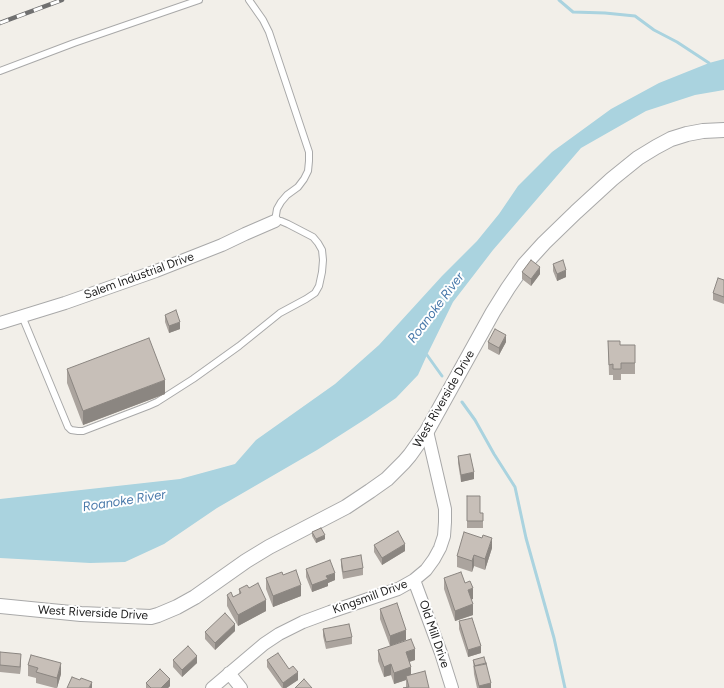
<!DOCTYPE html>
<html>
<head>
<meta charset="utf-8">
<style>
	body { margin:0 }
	canvas { display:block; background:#f2efe9 }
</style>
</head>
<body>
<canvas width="724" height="688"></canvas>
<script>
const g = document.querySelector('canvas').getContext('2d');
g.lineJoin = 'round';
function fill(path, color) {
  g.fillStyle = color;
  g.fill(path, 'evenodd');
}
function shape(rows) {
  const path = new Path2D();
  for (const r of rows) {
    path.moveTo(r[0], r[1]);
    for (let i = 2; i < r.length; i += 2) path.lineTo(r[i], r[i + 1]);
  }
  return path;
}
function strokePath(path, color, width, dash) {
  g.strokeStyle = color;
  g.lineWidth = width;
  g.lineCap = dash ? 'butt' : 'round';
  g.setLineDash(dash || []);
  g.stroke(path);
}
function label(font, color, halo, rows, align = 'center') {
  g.font = font + ' Figtree,sans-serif';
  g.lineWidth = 4;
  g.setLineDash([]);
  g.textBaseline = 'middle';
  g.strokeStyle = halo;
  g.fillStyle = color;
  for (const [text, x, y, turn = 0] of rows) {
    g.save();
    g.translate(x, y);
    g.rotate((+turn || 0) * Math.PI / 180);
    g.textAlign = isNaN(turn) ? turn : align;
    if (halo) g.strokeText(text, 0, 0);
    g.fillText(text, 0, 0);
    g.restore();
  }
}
const water = shape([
	[724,59,724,90,695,95,646,111,581,148,493,250,453,302,427,355,418,375,396,398,367,418,317,450,217,508,164,544,125,562,90,563,0,558,0,499,180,479,235,464,256,440,335,384,379,345,442,276,477,241,499,214,518,186,552,152,611,109,659,83,709,63]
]);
const stream = shape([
	[559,0,573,12,605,13,635,16,654,30,677,42,709,63,709,66],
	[424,354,427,355,442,376],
	[462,402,475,420,494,454,515,487,526,538,554,638,565,688]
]);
const service = shape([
	[0,71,74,43,199,0],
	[22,316,68,427,71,430,78,431,83,431,148,406,157,402,193,379,239,346,280,313,306,299,315,293,319,286,322,272,323,260,322,250,318,243,313,237,288,224,281,221,275,221,277,209,281,202,287,195,298,187,304,179,308,171,309,161,309,152,269,32,263,20,249,0]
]);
const minor = shape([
	[0,323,65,303,156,271,222,245,245,234,275,221],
	[414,580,441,653,452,688],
	[229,673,241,688],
	[212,688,264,644,279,634,303,622,330,612,398,589,414,580,426,570,434,559,440,548,444,536,445,522,445,509,427,431]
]);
const tertiary = shape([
	[0,606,81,614,151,617,158,615,177,607,195,597,246,561,269,547,346,507,370,491,387,479,404,462,410,455,427,431,493,312,508,288,524,265,544,243,576,212,612,179,638,158,656,147,671,139,687,134,703,131,724,130]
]);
const rail = shape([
	[0,23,62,0]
]);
const wall = shape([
	[553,264,566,277,557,281,553,271],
	[522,272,540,274,531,286,522,279],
	[724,280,724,304,713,300,713,293],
	[165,315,180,329,169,333,165,322],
	[608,341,620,345,635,363,635,374,621,374,621,380,613,380,613,375,609,375],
	[488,342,506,342,499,355,488,349],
	[67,369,165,394,83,425,67,383],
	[458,456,474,479,461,482,458,463],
	[467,496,480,513,483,521,483,528,467,528],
	[312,532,325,539,316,543,312,536],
	[374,545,405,551,382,565,374,552],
	[492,548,485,570,474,566,472,572,457,567,457,556],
	[341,559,363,568,363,575,343,579,341,566],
	[306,569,335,580,328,583,328,586,312,592,306,577],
	[266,578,301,596,273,607,266,589],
	[444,578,465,583,473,599,471,599,473,615,455,621,444,589],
	[249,588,266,611,238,626,227,606,227,595,233,597,239,594,239,589],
	[380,609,406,640,390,646,380,619],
	[459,621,481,653,468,657,459,629],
	[323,629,352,637,352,644,326,649,323,636],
	[235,631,215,650,205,639,205,632],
	[378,650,415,660,409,662,411,675,429,688,406,687,406,680,394,684,391,675,384,677,378,661],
	[0,652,21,661,20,674,0,672],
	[173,660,197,663,182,677,173,667],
	[267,660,289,669,298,680,286,688,282,688,267,667],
	[473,660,491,688,477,688,474,674],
	[28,665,61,674,57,688,55,688,36,683,36,678,28,676],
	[146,683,170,686,168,688,146,688]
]);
const shadedWall = shape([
	[540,267,540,274,531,286,531,279],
	[566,270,566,277,557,281,557,274],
	[180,322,180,329,169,333,169,326],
	[506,335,506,342,499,355,499,348],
	[165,380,165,394,83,425,83,411],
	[474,472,474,479,461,482,461,475],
	[325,535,325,539,316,543,316,539],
	[492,538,492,548,485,570,485,559],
	[405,544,405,551,382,565,382,558],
	[474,555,474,566,472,572,472,561],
	[335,573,335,580,328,583,328,586,312,592,312,585,326,576],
	[301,585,301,596,273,607,273,596],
	[473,588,473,599,468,601,468,590],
	[266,600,266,611,238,626,238,615],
	[473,604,473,615,455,621,455,611],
	[235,624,235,631,215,650,215,643],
	[406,630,406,640,390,646,390,636],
	[481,646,481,653,468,657,468,650],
	[415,649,415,660,406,663,406,652],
	[21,654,21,661,20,674,20,667],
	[197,656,197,663,182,677,182,670],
	[61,663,61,674,57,688,57,678],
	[391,664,391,675,384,677,384,667],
	[411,667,411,678,406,676,406,680,394,684,394,673],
	[298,672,298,680,286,688,283,688,283,683],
	[170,679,170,686,168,688,161,688],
	[92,682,92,688,89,688],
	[491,683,491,688,479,688,479,686]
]);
const building = shape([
	[531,260,540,267,531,279,522,272,531,260],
	[563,260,566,270,557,274,553,264,563,260],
	[718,278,724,280,724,297,713,293,718,278],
	[176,310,180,322,169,326,165,315,176,310],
	[495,329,506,335,499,348,488,342,495,329],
	[149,338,165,380,83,411,67,369,149,338],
	[608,341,620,341,620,345,635,345,635,363,621,363,621,369,613,369,613,364,609,365,608,341],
	[470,454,474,472,461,475,458,456,470,454],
	[467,496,480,496,480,513,483,513,483,521,467,521,467,496],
	[321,528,325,535,316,539,312,532,321,528],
	[398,531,405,544,382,558,374,545,398,531],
	[464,532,482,538,483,535,492,538,485,559,474,555,472,561,457,556,464,532],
	[361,555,363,568,343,572,341,559,361,555],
	[330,560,335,573,326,576,328,579,312,585,306,569,330,560],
	[296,570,301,585,273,596,266,578,282,572,283,575,296,570],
	[461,572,465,583,470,581,473,588,468,590,473,604,455,611,444,578,461,572],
	[258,583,266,600,238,615,227,595,231,592,233,597,241,593,239,589,247,585,249,588,258,583],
	[397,603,406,630,390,636,380,609,397,603],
	[225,613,235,624,215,643,205,632,225,613],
	[472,618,481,646,468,650,459,621,472,618],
	[349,624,352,637,326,642,323,629,349,624],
	[411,639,415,649,406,652,411,667,394,673,391,664,384,667,378,650,411,639],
	[188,646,197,656,182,670,173,660,188,646],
	[0,652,21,654,20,667,0,665,0,652],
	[278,653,289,669,293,666,298,672,283,683,267,660,278,653],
	[31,655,61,663,57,678,36,672,38,668,28,665,31,655],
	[484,657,486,664,475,666,473,660,484,657],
	[486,663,491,683,479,686,474,666,486,663],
	[160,669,170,679,161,688,151,688,146,683,160,669],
	[425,671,429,688,403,688,409,687,406,676,425,671],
	[72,677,80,680,81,678,92,682,89,688,67,688,72,677],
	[304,679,312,688,295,688,304,679]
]);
const streetNames = [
	["Salem Industrial Drive",139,276,-20],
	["West Riverside Drive",444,399,-60],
	["Kingsmill Drive",370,597,-20],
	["West Riverside Drive",93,613,3],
	["Old Mill Drive",434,634,71]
];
const waterNames = [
	["Roanoke River",436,308,-53],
	["Roanoke River",124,501,-9]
];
fill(water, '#aad3df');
strokePath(stream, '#aad3df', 3);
strokePath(service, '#a9a9a9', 8);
strokePath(minor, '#a9a9a9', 14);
strokePath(tertiary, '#a9a9a9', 16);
strokePath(service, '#fff', 6);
strokePath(minor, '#fff', 12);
strokePath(tertiary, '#fff', 14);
strokePath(rail, '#707070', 4.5);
strokePath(rail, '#fff', 3, [9]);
fill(wall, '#aba49e');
fill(shadedWall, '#8b8681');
fill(building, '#c7bfb8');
strokePath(building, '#8b8681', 1);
label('12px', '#222', '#fff', streetNames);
label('italic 13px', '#4a7aab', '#fff', waterNames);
</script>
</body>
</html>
